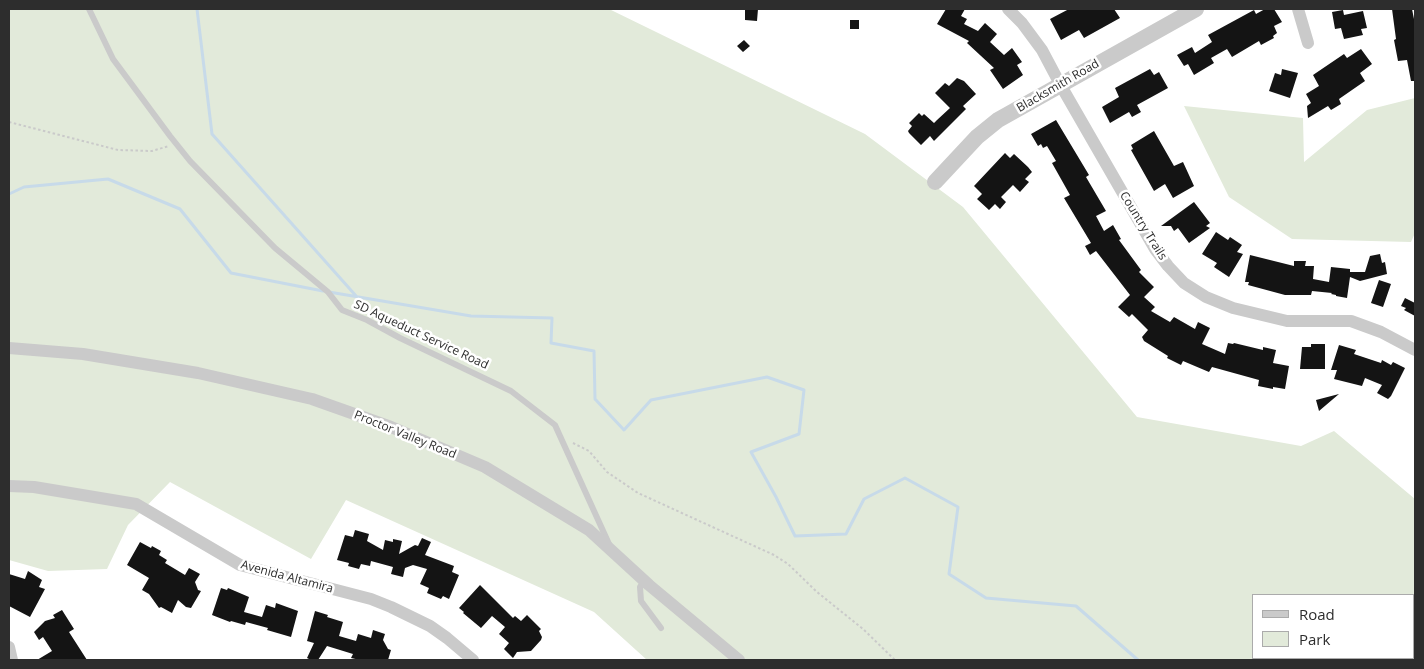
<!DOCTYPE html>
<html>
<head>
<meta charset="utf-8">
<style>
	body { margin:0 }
	#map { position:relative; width:1424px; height:669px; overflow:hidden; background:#fff; font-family:"Open Sans",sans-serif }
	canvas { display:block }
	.frame { position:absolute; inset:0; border:10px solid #2d2d2d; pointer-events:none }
	.legend { position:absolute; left:1252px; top:594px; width:162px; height:65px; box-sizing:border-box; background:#fff; border:1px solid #ababab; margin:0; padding:6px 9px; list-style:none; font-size:15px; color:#2d2d2d }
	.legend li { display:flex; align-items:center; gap:10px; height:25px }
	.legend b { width:25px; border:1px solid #ababab }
</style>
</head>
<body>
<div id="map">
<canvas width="1424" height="669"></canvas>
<div class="frame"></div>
<ul class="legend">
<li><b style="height:6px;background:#cacaca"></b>Road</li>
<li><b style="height:14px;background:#e2eada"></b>Park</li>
</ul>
</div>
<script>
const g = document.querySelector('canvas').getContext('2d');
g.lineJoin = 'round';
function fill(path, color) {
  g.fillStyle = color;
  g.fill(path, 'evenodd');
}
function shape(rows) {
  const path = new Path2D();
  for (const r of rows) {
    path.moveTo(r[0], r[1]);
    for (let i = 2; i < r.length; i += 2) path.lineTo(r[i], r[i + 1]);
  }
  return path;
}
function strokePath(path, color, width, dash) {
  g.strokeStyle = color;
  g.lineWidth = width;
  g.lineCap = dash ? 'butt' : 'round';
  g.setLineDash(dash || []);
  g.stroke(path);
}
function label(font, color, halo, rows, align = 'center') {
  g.font = font + ' "Open Sans",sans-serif';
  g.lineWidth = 5;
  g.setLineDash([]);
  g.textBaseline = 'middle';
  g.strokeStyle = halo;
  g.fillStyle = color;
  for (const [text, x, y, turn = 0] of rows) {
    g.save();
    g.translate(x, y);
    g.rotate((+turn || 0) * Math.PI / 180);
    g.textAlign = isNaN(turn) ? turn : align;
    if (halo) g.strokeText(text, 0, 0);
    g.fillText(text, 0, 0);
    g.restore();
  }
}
const green = shape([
	[9,9,609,9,865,134,963,207,1137,417,1301,446,1334,431,1415,499,1415,660,647,660,594,612,346,500,311,559,170,482,128,525,107,569,48,571,9,560],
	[1253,595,1413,595,1413,658,1253,658],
	[1415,98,1415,233,1411,242,1292,239,1229,197,1184,106,1303,118,1304,162,1367,110]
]);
const stream = shape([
	[197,9,212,134,357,297],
	[9,194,24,187,108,179,180,209,231,273,323,291],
	[329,292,471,316,552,318,551,343,594,351,595,399,624,430,651,400,767,377,804,390,799,434,751,452,776,497,795,536,846,534,864,499,905,478,958,507,949,574,986,598,1076,606,1138,660]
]);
const building = shape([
	[745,9,758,9,757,21,745,20],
	[946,9,965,9,961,16,967,19,964,24,978,31,985,23,997,34,990,42,1004,55,1012,48,1022,62,1017,65,1023,75,1003,89,990,70,994,68,967,43,969,41,937,24],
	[1069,9,1114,9,1120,18,1084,38,1079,30,1061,40,1050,19],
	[1265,9,1274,9,1282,22,1274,26,1277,33,1273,36,1274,38,1261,45,1259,41,1232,57,1227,49,1211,58,1214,63,1194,75,1188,64,1184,66,1177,55,1192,47,1195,53,1212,42,1208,35,1254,10,1256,14],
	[1392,9,1412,9,1415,24,1415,81,1411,81,1407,60,1398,61,1394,40,1396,39],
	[1343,10,1344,15,1363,11,1367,28,1361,29,1363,35,1344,39,1341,28,1335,29,1332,12],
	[850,20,859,20,859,29,850,29],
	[744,40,750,46,743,52,737,46],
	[1361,49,1372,64,1360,73,1365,81,1339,99,1341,104,1331,110,1328,106,1308,118,1307,106,1311,103,1306,94,1319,86,1313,75,1344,54,1347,58],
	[1150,69,1154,75,1159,72,1168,88,1137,105,1141,112,1132,117,1129,112,1110,123,1102,107,1119,97,1115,88],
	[1282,69,1298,73,1290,98,1269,91,1275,73,1281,75],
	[957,78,964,81,976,94,963,106,966,109,934,141,930,136,921,145,909,133,908,131,912,126,909,123,919,113,922,116,924,114,934,123,937,120,950,108,935,93,945,83,949,86],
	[1056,120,1089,175,1086,177,1106,211,1096,216,1104,231,1113,225,1121,239,1119,240,1141,270,1139,272,1154,287,1144,297,1155,307,1151,311,1170,322,1174,317,1195,329,1198,322,1210,328,1202,344,1225,354,1228,343,1233,344,1234,343,1263,350,1263,347,1276,350,1273,363,1289,366,1285,389,1273,387,1273,389,1258,386,1259,380,1212,367,1209,372,1183,361,1181,365,1167,358,1168,356,1144,341,1142,337,1148,330,1132,314,1129,317,1118,307,1130,295,1096,251,1090,255,1085,246,1091,243,1064,198,1070,195,1052,163,1056,161,1047,146,1043,148,1041,144,1038,146,1031,134],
	[1154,131,1174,166,1183,162,1194,186,1173,198,1165,184,1154,191,1131,150,1133,149,1131,145],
	[1005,153,1010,158,1014,154,1028,167,1032,172,1025,179,1029,182,1020,192,1013,185,1001,197,1006,202,1000,209,995,204,989,210,977,199,982,194,974,186],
	[1194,202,1210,223,1206,226,1210,228,1189,243,1178,228,1174,231,1171,226,1161,226],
	[1216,232,1228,240,1230,237,1242,245,1237,252,1243,254,1229,277,1214,267,1217,263,1202,254],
	[1380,254,1382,263,1385,262,1387,274,1360,281,1350,277,1347,298,1336,296,1336,295,1331,294,1332,293,1312,291,1311,295,1285,295,1248,285,1249,282,1245,282,1250,255,1294,266,1294,261,1306,261,1305,266,1314,266,1313,279,1329,282,1331,267,1350,269,1350,272,1365,272,1370,256],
	[1379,280,1391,284,1383,307,1371,303],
	[1405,298,1415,303,1415,316,1404,310,1406,308,1401,306],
	[1311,344,1325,344,1325,369,1300,369,1302,347,1311,347],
	[1339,345,1356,350,1354,354,1381,363,1382,360,1391,365,1393,362,1405,368,1391,396,1388,399,1377,393,1382,385,1365,378,1362,386,1334,379,1337,370,1331,370],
	[1339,394,1319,411,1316,400],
	[355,530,369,534,367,541,383,550,385,540,393,542,393,539,402,541,399,554,415,545,418,546,422,538,431,542,425,555,454,566,452,572,459,575,449,599,443,596,441,599,427,593,429,588,420,584,427,569,413,565,405,568,403,577,391,574,393,567,371,561,370,566,361,564,359,569,348,566,349,563,337,560,345,535,353,537],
	[140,542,151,548,152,546,161,551,159,555,167,560,165,563,185,575,189,568,200,574,195,582,198,590,201,591,191,608,186,607,178,600,172,613,161,607,159,608,149,594,142,590,149,578,127,565],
	[28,571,42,580,39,587,45,589,30,617,9,606,9,574,25,579],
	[480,585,513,618,515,616,521,621,527,615,541,629,539,631,542,637,541,640,531,651,517,652,513,658,504,649,509,643,499,634,505,627,492,616,481,628,463,613,464,612,459,608],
	[221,588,227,590,228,588,249,597,244,612,262,617,266,605,275,608,276,603,298,611,291,637,267,630,268,628,246,622,245,625,231,621,230,622,212,615],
	[62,610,74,629,69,632,87,660,37,660,52,651,43,637,39,640,34,632,45,621,55,618,53,615],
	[315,611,328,615,327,617,343,622,339,636,356,641,358,634,371,638,373,630,385,634,383,640,388,649,391,650,388,660,360,660,351,658,353,654,327,646,318,660,311,660,307,658,314,643,307,641]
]);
const path = shape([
	[9,122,118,150,152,151,169,146],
	[573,443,589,451,607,472,638,493,774,555,788,564,817,592,863,629,895,660]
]);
const service = shape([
	[89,9,113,59,170,136,190,161,275,248,328,292,342,310,367,320,400,338,511,391,555,425,609,544],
	[644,581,640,587,641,601,661,628]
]);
const minor = shape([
	[1008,9,1022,23,1042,50,1060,84,1155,249,1168,266,1184,283,1206,297,1233,308,1287,321,1351,321,1381,332,1415,350],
	[1298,9,1308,43],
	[9,348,83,354,198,373,312,399,391,427,485,467,589,530,649,585,739,660],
	[9,486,34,487,136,504,240,565,371,599,391,607,430,626,447,638,473,660],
	[9,647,12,660]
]);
const tertiary = shape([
	[935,182,977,137,998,120,1196,9]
]);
const streetNames = [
	["Blacksmith Road",1058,86,-30],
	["Country Trails",1143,226,58],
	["SD Aqueduct Service Road",421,335,25],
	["Proctor Valley Road",405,435,22],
	["Avenida Altamira",287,577,15]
];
fill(green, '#e2eada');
strokePath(stream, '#c7dae9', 3);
fill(building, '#141414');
strokePath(path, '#cacaca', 2, [2.5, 2.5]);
strokePath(service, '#cacaca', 6);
strokePath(minor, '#cacaca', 12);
strokePath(tertiary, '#cacaca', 16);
label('12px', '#2d2d2d', '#fff', streetNames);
</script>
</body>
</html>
